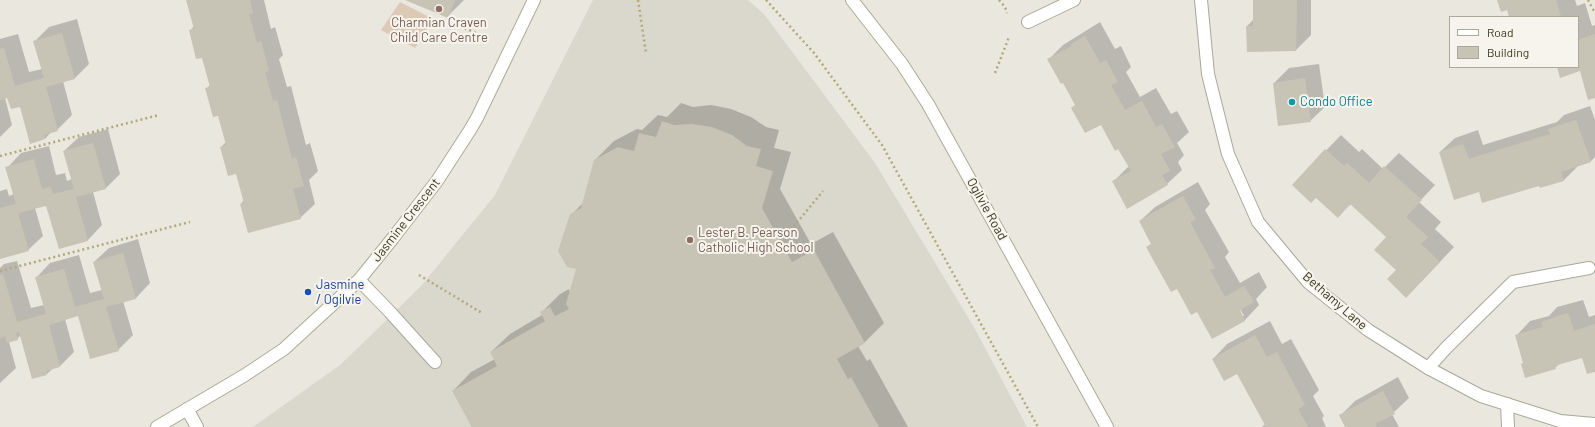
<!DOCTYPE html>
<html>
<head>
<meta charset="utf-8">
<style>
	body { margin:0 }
	#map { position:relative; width:1595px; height:427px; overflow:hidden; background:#eae7de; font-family:Barlow,sans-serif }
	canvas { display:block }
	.legend { position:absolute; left:1449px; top:16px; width:130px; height:52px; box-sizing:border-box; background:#f7f4ee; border:1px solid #aba99b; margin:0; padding:5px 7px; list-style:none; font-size:12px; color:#39391f }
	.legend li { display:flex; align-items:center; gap:8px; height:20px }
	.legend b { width:20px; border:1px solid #aba99b }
</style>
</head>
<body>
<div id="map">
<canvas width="1595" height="427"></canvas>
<ul class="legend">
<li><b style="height:5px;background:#fff"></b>Road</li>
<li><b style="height:11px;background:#c7c4b6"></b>Building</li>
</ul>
</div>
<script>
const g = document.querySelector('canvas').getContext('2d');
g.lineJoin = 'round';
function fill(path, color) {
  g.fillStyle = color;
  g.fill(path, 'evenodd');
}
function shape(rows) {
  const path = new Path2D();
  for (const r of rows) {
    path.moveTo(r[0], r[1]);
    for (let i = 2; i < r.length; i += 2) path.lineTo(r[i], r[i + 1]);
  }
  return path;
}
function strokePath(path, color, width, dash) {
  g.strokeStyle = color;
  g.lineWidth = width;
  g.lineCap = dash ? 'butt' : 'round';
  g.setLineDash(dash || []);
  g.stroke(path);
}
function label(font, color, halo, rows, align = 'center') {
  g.font = font + ' Barlow,sans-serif';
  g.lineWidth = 4;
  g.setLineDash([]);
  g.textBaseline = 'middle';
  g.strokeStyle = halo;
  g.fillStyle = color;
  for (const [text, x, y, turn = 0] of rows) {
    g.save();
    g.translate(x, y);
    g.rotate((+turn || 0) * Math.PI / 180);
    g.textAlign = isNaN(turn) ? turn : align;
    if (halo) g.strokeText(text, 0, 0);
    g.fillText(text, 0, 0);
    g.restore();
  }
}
const built = shape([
	[593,0,748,0,764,14,875,163,975,329,1027,427,253,427,340,365,363,343,422,285,495,195]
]);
const green = shape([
	[400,2,433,19,415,48,381,30]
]);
const shadow = shape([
	[187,0,264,0,271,29,275,27,283,55,279,59,287,87,291,86,306,145,310,143,318,171,309,180,315,204,300,218,241,204,244,200,236,172,221,147,226,142,219,115,206,89,210,85,202,57,190,31,194,26],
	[408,0,464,0,447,17],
	[1254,0,1311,0,1311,35,1296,50,1247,26,1254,19],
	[1498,0,1575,0,1577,6,1585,3,1592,26,1595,25,1595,97,1580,70,1558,67,1578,67,1578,17,1510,17,1507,9],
	[77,19,89,64,75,78,63,81,72,115,57,130,52,131,45,139,21,105,8,97,5,98,12,125,0,137,0,39,18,34,29,72,42,69,34,42,49,27],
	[1100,22,1115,49,1121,46,1131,67,1126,72,1140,97,1156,88,1171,114,1177,111,1189,132,1177,143,1184,155,1178,162,1182,170,1167,184,1113,182,1129,166,1118,147,1101,123,1076,104,1064,82,1049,59,1063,45],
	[1319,64,1325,107,1310,121,1274,83,1289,68],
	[681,103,693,107,711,105,731,109,751,117,766,127,779,130,774,148,791,152,780,189,811,244,833,232,884,323,865,342,858,346,867,361,870,359,908,427,472,427,453,391,471,372,495,359,491,352,510,334,542,315,541,313,560,294,569,289,570,292,577,269,571,215,584,202,595,160,614,141,637,129,642,130,658,115,667,117],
	[1590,106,1595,120,1595,157,1590,162,1578,166,1564,180,1541,187,1540,184,1479,191,1440,152,1455,138,1478,130,1483,145,1557,122,1564,115],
	[108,129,120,174,106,188,93,192,102,225,88,240,59,248,47,204,35,208,43,236,28,250,0,257,0,191,7,189,9,196,14,194,7,168,21,153,49,146,56,175,65,173,67,181,72,179,64,151,79,137],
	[1341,135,1359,152,1362,149,1383,169,1399,153,1435,185,1419,202,1441,222,1435,229,1454,247,1421,282,1397,270,1387,237,1351,204,1338,216,1316,197,1293,185],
	[1198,182,1210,204,1205,210,1229,252,1225,257,1240,283,1259,272,1267,287,1256,299,1259,305,1245,320,1212,338,1197,311,1177,288,1147,247,1152,243,1140,221,1155,207],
	[1238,305,1244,316,1242,316],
	[138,239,150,283,136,298,123,301,133,335,118,350,78,315,65,319,74,352,60,366,53,368,47,374,21,335,17,339,9,342,16,368,0,383,0,268,4,264,17,261,31,308,44,305,36,278,50,263,79,255,90,293,102,290,94,262,109,248],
	[1583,300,1589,317,1595,315,1595,371,1583,356,1560,363,1555,368,1524,362,1516,336,1530,321,1549,316,1557,307],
	[1270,321,1282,344,1291,339,1319,390,1313,396,1324,416,1322,418,1326,427,1262,427,1265,424,1238,373,1213,359,1227,344],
	[1398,377,1409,398,1392,414,1399,427,1346,427,1340,416,1355,401]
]);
const building = shape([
	[186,0,250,0,253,13,249,14,257,43,261,41,269,71,265,72,273,101,277,100,292,159,296,157,304,186,293,189,301,219,248,233,240,204,244,203,236,174,228,176,220,147,226,145,218,116,213,117,205,88,210,87,202,58,196,59,189,30,194,29],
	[405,0,455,0,448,18],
	[1253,0,1297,0,1296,51,1247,52,1246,26,1253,26],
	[1497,0,1556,0,1561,17,1509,17,1507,10,1501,12],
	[62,33,75,79,46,87,58,131,44,135,45,139,30,144,20,107,11,109,7,98,0,100,0,49,4,48,15,86,44,78,33,41],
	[1595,34,1595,98,1588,100,1580,71,1560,78,1557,67,1578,67,1578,40],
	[1085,36,1100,63,1106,60,1118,82,1111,85,1125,110,1142,101,1156,127,1162,124,1175,147,1161,154,1170,171,1162,175,1168,185,1127,209,1112,181,1131,171,1118,149,1115,151,1101,125,1085,133,1071,108,1075,105,1063,83,1061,84,1047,59,1072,46,1071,44],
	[1305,78,1311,122,1278,126,1273,83],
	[1576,120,1591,162,1561,172,1564,181,1540,188,1539,186,1482,203,1479,192,1454,200,1439,152,1463,144,1469,159,1550,134,1548,129],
	[662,121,674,125,692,124,712,127,732,135,747,146,761,149,756,166,773,171,762,208,792,262,814,250,865,343,837,359,848,379,851,377,879,427,472,427,452,391,497,366,490,352,545,321,540,312,550,307,555,316,569,309,566,304,576,269,567,267,558,251,570,214,581,208,594,160,618,147,634,151,639,133,656,137],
	[93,143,106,189,76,197,88,241,59,249,46,206,18,213,29,251,0,259,0,208,16,204,5,167,34,159,42,189,50,187,53,194,74,189,63,151],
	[1325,149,1344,166,1347,163,1369,183,1384,166,1422,200,1406,217,1428,237,1421,244,1440,262,1406,298,1387,279,1396,270,1374,250,1386,237,1350,204,1338,218,1316,198,1311,203,1292,185],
	[1183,196,1196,220,1190,222,1215,268,1210,270,1225,297,1244,286,1254,302,1240,310,1245,321,1212,339,1197,312,1191,315,1177,289,1171,292,1146,247,1151,244,1139,221],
	[123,253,136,299,106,307,119,351,90,359,78,316,49,325,60,367,46,371,47,375,32,379,19,332,16,333,18,340,7,343,5,336,0,338,0,275,3,274,17,322,46,314,35,277,64,269,75,307,104,299,93,262],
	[1568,313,1574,331,1595,324,1595,372,1587,374,1582,358,1554,366,1556,369,1525,378,1521,364,1523,363,1515,335,1543,327,1541,322],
	[1255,335,1267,357,1277,352,1305,405,1298,409,1308,427,1266,427,1237,374,1224,381,1212,359],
	[1383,391,1395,414,1375,424,1377,427,1345,427,1339,415]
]);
const path = shape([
	[638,0,646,53],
	[766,0,814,53,882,145,1038,427],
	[999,0,1005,7,1007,13],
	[1588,0,1595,13],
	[460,26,476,33],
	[995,73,1009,37],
	[0,156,159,115],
	[781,242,823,191],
	[0,271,190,222],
	[419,275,482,313]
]);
const lane = shape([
	[1028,22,1074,0],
	[359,280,390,312,435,362],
	[1428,368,1446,348,1513,282,1589,268],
	[1507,404,1508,427],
	[187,409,197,427]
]);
const street = shape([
	[1201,0,1208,74,1228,154,1258,222,1308,282,1368,330,1428,368,1481,396,1560,421,1595,424]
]);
const secondary = shape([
	[852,0,902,64,928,104,1107,427],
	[157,427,245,375,284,349,359,280,393,238,437,181,470,130,477,118,534,0]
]);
const markers = [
	[439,9,4,"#8d6e63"],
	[1292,102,4,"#0f9aa8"],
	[690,240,4,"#8d6e63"],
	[308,292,4,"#1a4fb4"]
];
const educationNames = [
	["Charmian Craven",439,23],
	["Child Care Centre",439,38],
	["Lester B. Pearson",698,233,"left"],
	["Catholic High School",698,248,"left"]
];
const cultureNames = [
	["Condo Office",1300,102]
];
const streetNames = [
	["Ogilvie Road",987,209,61],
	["Jasmine Crescent",406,220,-52],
	["Bethamy Lane",1335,301,41]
];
const transitNames = [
	["Jasmine",316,285],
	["/ Ogilvie",316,300]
];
fill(built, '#dad7cc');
fill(green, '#dcc9b6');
fill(shadow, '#0003');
fill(building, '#c7c4b6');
strokePath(lane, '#aaa899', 14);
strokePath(street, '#aaa899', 14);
strokePath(secondary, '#adab94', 14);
strokePath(path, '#aeab7e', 2.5, [2, 3]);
strokePath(lane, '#fff', 12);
strokePath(street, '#fff', 12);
strokePath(secondary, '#fff', 12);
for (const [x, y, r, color] of markers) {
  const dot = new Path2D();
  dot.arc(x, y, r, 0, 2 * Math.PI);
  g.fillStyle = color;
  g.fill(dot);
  strokePath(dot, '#f7f4ee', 1.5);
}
label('13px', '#785e54', '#f7f4ee', educationNames);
label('13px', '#0d838f', '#f7f4ee', cultureNames, 'left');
label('13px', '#39391f', '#f7f4ee', streetNames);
label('13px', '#164399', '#f7f4ee', transitNames, 'left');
</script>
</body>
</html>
